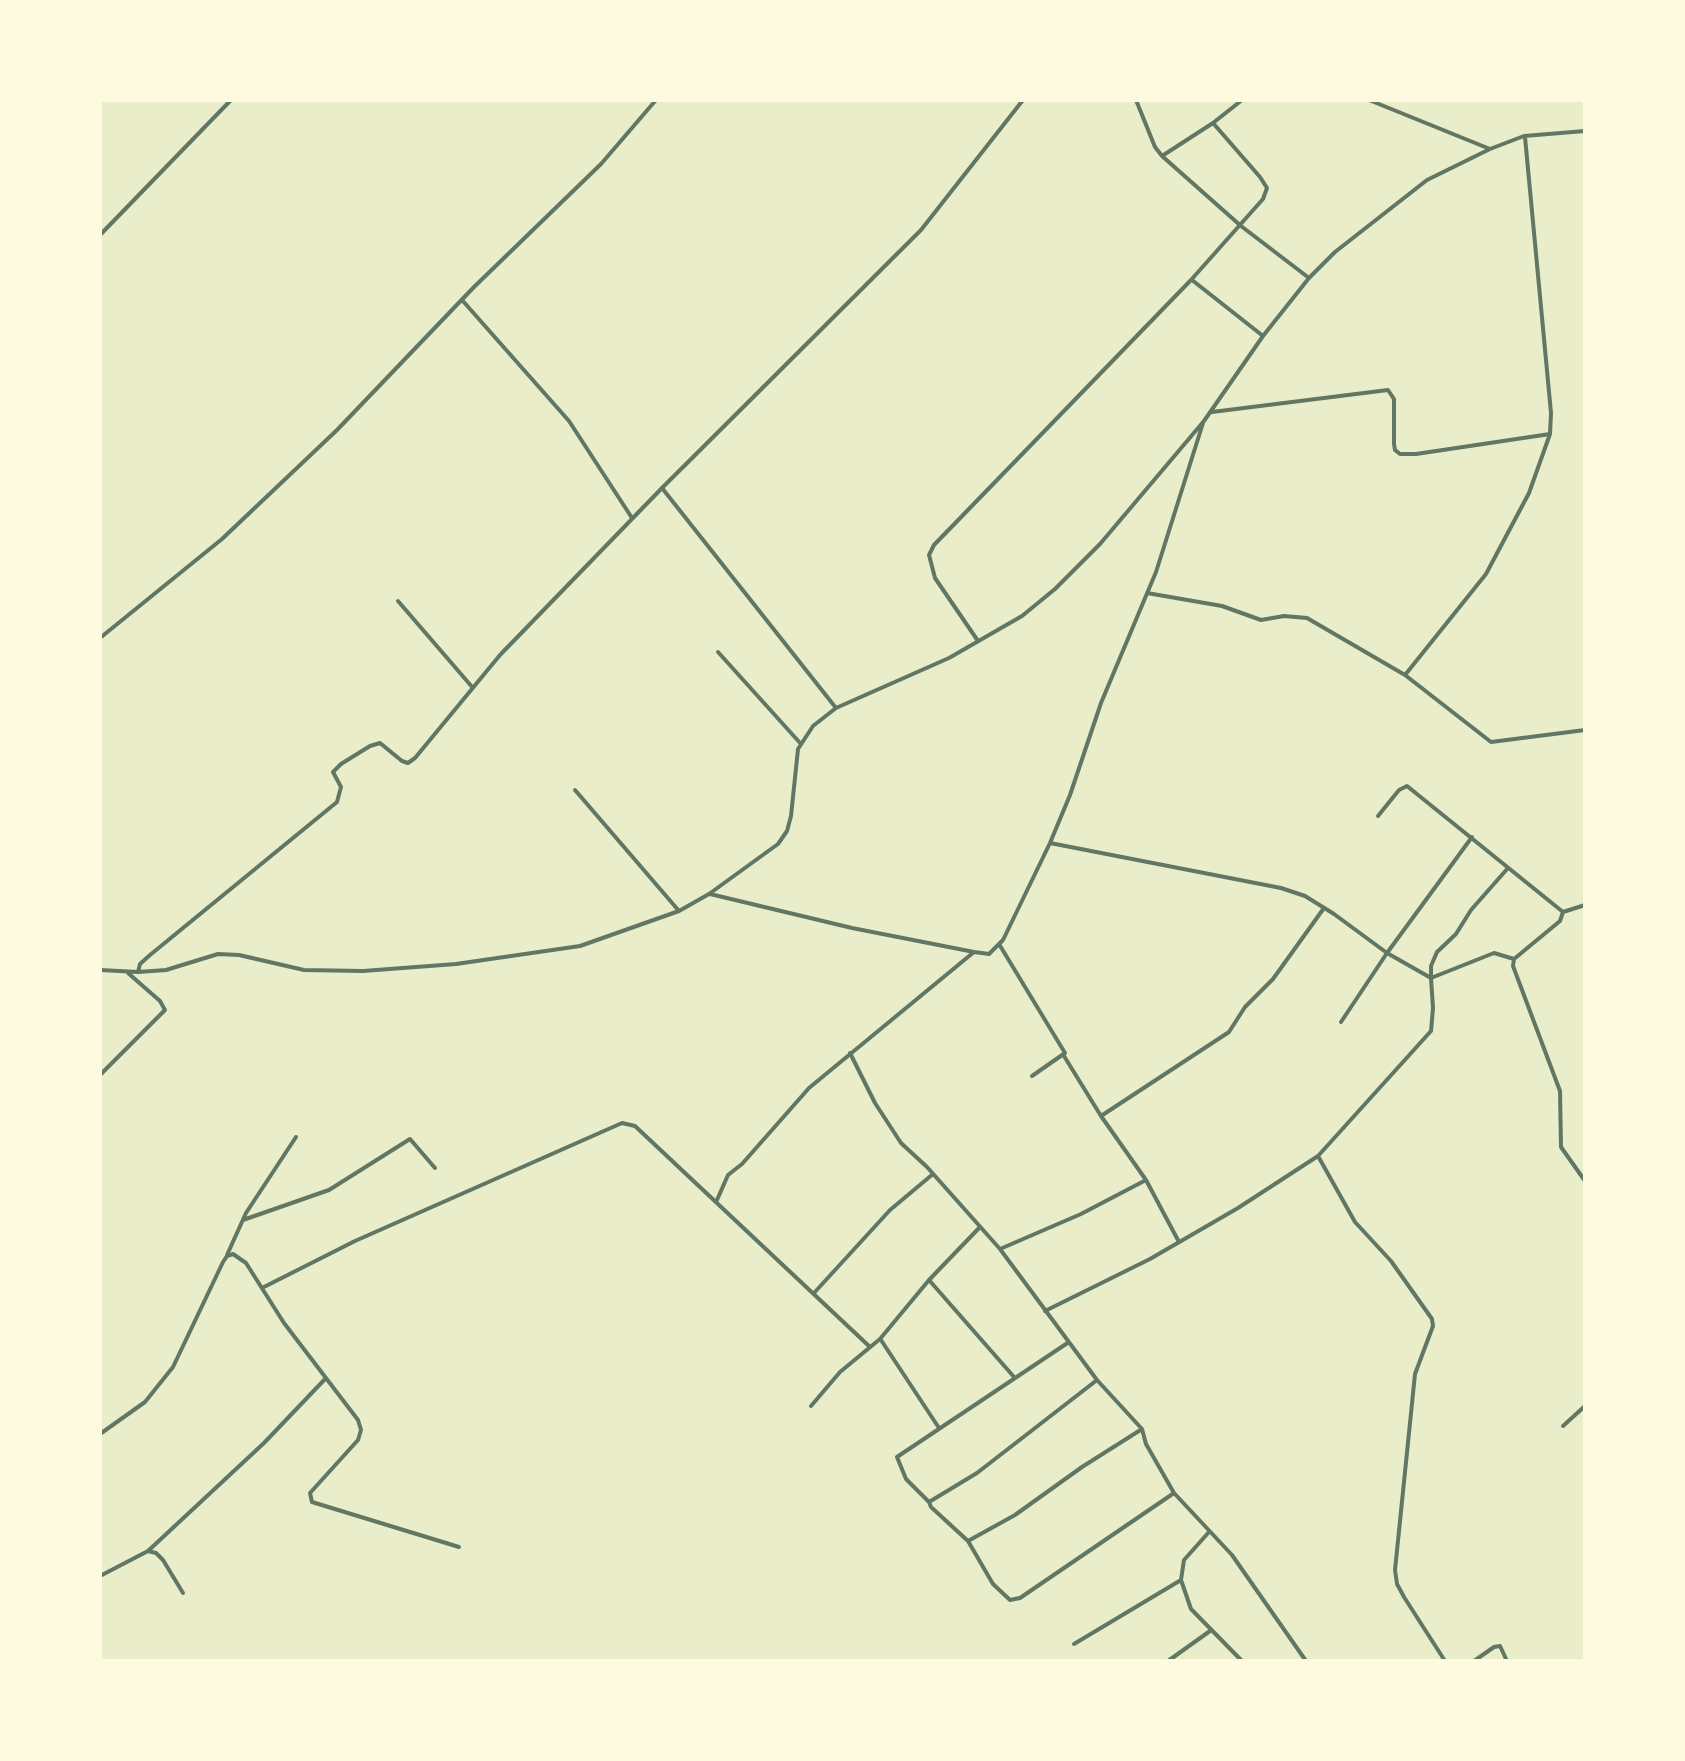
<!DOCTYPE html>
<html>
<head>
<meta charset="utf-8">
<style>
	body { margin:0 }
	#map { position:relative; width:1685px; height:1761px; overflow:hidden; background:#e9edc9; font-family:Figtree,sans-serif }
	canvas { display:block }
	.frame { position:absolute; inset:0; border:102px solid #fefae0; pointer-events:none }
</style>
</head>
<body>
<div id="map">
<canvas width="1685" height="1761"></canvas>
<div class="frame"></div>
</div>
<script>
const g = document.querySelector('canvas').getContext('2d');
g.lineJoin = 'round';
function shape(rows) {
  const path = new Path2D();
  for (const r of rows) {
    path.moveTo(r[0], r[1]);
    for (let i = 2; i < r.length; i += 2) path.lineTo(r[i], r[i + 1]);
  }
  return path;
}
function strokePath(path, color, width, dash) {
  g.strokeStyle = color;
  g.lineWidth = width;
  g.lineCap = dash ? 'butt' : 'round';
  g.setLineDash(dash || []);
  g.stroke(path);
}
const minor = shape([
	[1136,100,1155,147,1162,156,1241,226,1309,278],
	[1369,100,1490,149],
	[1162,156,1213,123,1242,100],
	[100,235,231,100],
	[1192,280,1263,336],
	[462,300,569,421,632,518],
	[1212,412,1388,390,1394,399,1394,444,1395,450,1400,454,1416,454,1550,434],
	[662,488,836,708],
	[1147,593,1222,606,1261,620,1284,616,1307,618,1405,675,1491,742,1585,730],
	[398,601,473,688],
	[100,638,222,539,337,430,473,288,601,164,656,100],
	[978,641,935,578,929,555,934,545,1191,280,1263,199,1267,188,1260,177,1213,123],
	[718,652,801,744],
	[1405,675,1486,574,1529,493,1550,434,1551,413,1525,137],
	[575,790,679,911],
	[1378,816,1399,790,1407,786,1563,912,1560,921,1514,959,1513,966,1560,1091,1561,1147,1585,1181],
	[1508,868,1471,910,1456,934,1437,952,1431,966,1431,978,1494,953,1514,959],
	[710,894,852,928,974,952],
	[1563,912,1585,905],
	[999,944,1065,1053,1032,1076],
	[100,970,138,972,166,970,218,954,239,955,304,970,363,971,456,964,580,946,679,911,709,894,778,844,787,831,791,816,798,749,813,726,836,708,949,658,1022,616,1055,589,1100,544,1204,421,1263,336,1309,278,1335,252,1427,180,1490,149,1524,136,1585,131],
	[138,972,140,964,150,955,337,802,341,787,333,772,341,764,370,746,380,743,402,761,408,763,415,758,500,655,662,488,921,230,1023,100],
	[1341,1022,1387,953,1472,837],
	[850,1053,875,1103,901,1143,927,1167,1000,1249,1097,1380,1142,1429,1146,1444,1174,1493,1232,1555,1306,1661],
	[1064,1056,1101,1116,1146,1180,1179,1242],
	[100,1075,165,1010,160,1001,128,973],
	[1101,1116,1229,1032,1245,1007,1273,979,1324,908],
	[1318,1156,1355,1222,1391,1261,1432,1319,1433,1326,1415,1374,1395,1570,1397,1584,1404,1597,1445,1661],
	[717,1200,728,1175,742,1164,809,1088,974,952,989,954,1003,940,1050,843,1070,795,1101,703,1156,572,1203,423],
	[243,1220,329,1190,410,1139,435,1168],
	[1000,1249,1081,1214,1146,1180],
	[227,1255,246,1213,296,1137],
	[929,1280,1014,1377],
	[262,1288,355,1241,622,1123,635,1126,870,1347],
	[814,1293,890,1210,933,1174],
	[1045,1311,1150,1259,1238,1208,1318,1156,1431,1031,1433,1008,1431,978,1387,953,1334,914,1305,896,1281,888,1050,843],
	[881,1340,939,1428],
	[1069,1342,897,1457,906,1479,929,1502,931,1507,968,1541,993,1584,1010,1600,1020,1598,1174,1493],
	[811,1406,840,1372,880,1339,929,1280,980,1227],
	[1563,1426,1585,1406],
	[100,1434,145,1402,173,1367,223,1262,227,1256,233,1254,246,1263,284,1323,358,1420,361,1430,358,1440,310,1493,312,1502,459,1547],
	[929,1502,977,1473,1097,1380],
	[1209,1532,1184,1560,1181,1580,1191,1609,1242,1661],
	[968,1541,1015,1515,1082,1467,1142,1429],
	[148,1551,264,1443,326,1378],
	[100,1576,148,1551,156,1553,163,1560,183,1593],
	[1074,1644,1181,1580],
	[1168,1661,1210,1631],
	[1474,1661,1494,1647,1500,1646,1507,1661]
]);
strokePath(minor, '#617663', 4);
</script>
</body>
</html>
